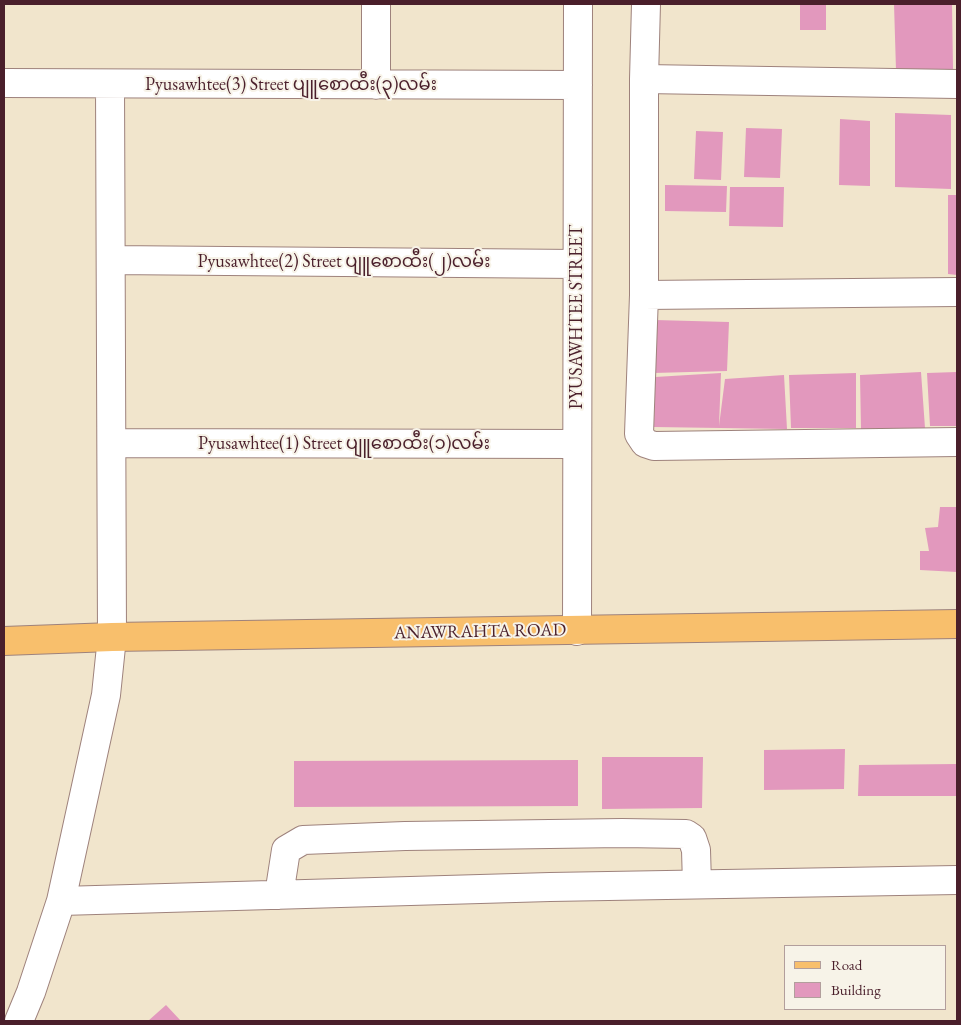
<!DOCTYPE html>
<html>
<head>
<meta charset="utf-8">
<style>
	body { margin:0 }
	#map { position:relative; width:961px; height:1025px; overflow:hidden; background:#f1e5cc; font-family:"EB Garamond",serif }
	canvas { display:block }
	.frame { position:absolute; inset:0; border:5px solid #4a1f2b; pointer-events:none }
	.legend { position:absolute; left:784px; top:945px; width:162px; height:65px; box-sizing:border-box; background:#f7f3e8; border:1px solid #b29e9c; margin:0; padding:6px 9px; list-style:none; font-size:15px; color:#4a1f2b }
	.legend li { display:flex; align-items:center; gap:10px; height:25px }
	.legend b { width:25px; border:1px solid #b29e9c }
</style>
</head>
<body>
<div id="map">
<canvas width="961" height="1025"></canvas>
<div class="frame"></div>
<ul class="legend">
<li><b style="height:6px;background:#f8bf6c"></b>Road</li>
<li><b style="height:14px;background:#e298bd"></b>Building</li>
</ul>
</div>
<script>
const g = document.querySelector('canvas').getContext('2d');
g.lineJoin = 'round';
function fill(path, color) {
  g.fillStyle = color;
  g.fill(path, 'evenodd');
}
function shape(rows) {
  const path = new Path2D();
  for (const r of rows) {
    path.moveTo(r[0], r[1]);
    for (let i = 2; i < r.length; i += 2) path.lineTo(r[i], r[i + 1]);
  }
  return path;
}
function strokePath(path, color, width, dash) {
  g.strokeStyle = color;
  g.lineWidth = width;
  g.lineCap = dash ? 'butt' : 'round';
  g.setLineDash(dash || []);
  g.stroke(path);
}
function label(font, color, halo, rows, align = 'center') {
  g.font = font + ' "EB Garamond","Noto Sans Myanmar",serif';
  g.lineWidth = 4;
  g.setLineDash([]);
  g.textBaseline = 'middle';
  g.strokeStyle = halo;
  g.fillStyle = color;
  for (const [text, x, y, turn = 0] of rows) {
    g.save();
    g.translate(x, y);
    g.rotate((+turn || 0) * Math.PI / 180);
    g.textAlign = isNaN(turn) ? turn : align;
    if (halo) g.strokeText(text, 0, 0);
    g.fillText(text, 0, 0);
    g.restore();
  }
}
const building = shape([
	[800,4,826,4,826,30,800,30],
	[894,4,952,4,953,69,896,70],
	[895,113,951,115,951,189,895,187],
	[840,119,870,121,870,186,839,185],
	[746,128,782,129,780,178,744,177],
	[696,131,723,132,721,180,694,179],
	[665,185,727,186,726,212,665,211],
	[730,187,784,187,783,227,729,226],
	[948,195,957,195,957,275,948,274],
	[655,320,729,322,727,371,653,373],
	[921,372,925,428,861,429,860,375],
	[957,372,957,426,930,426,927,373],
	[721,373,719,426,725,379,784,375,787,429,654,427,655,377],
	[856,373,856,428,791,428,789,375],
	[940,507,957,507,957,572,920,570,920,551,929,551,925,528,938,527],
	[845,749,844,789,764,790,764,750],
	[602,757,703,757,702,808,602,809],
	[578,760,578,806,294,807,294,761],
	[957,764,957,796,858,796,859,765],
	[166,1005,181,1021,148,1021]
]);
const minor = shape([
	[376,4,376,85],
	[646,4,644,79,644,295,639,434,645,443,654,446,957,442],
	[644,79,957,84],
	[4,83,578,85],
	[111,260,577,264],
	[644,295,957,292],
	[112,443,577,444],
	[577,631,578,4],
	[279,895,286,850,303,840,405,836,622,833,686,834,692,838,696,850,697,884],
	[61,901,550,887,957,880],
	[19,1021,31,992,61,901,106,695,112,637,110,84]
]);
const major = shape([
	[4,641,112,637,957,624]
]);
const streetNames = [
	["Pyusawhtee(3) Street ပျူစောထီး(၃)လမ်း",291,85],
	["Pyusawhtee(2) Street ပျူစောထီး(၂)လမ်း",344,262],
	["PYUSAWHTEE STREET",577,317,-90],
	["Pyusawhtee(1) Street ပျူစောထီး(၁)လမ်း",344,444],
	["ANAWRAHTA ROAD",480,632,-1]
];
fill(building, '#e298bd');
strokePath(minor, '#9e827c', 30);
strokePath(major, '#9e827c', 30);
strokePath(minor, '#fff', 28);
strokePath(major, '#f8bf6c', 28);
label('18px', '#4a1f2b', '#f7f3e8', streetNames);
</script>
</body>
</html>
